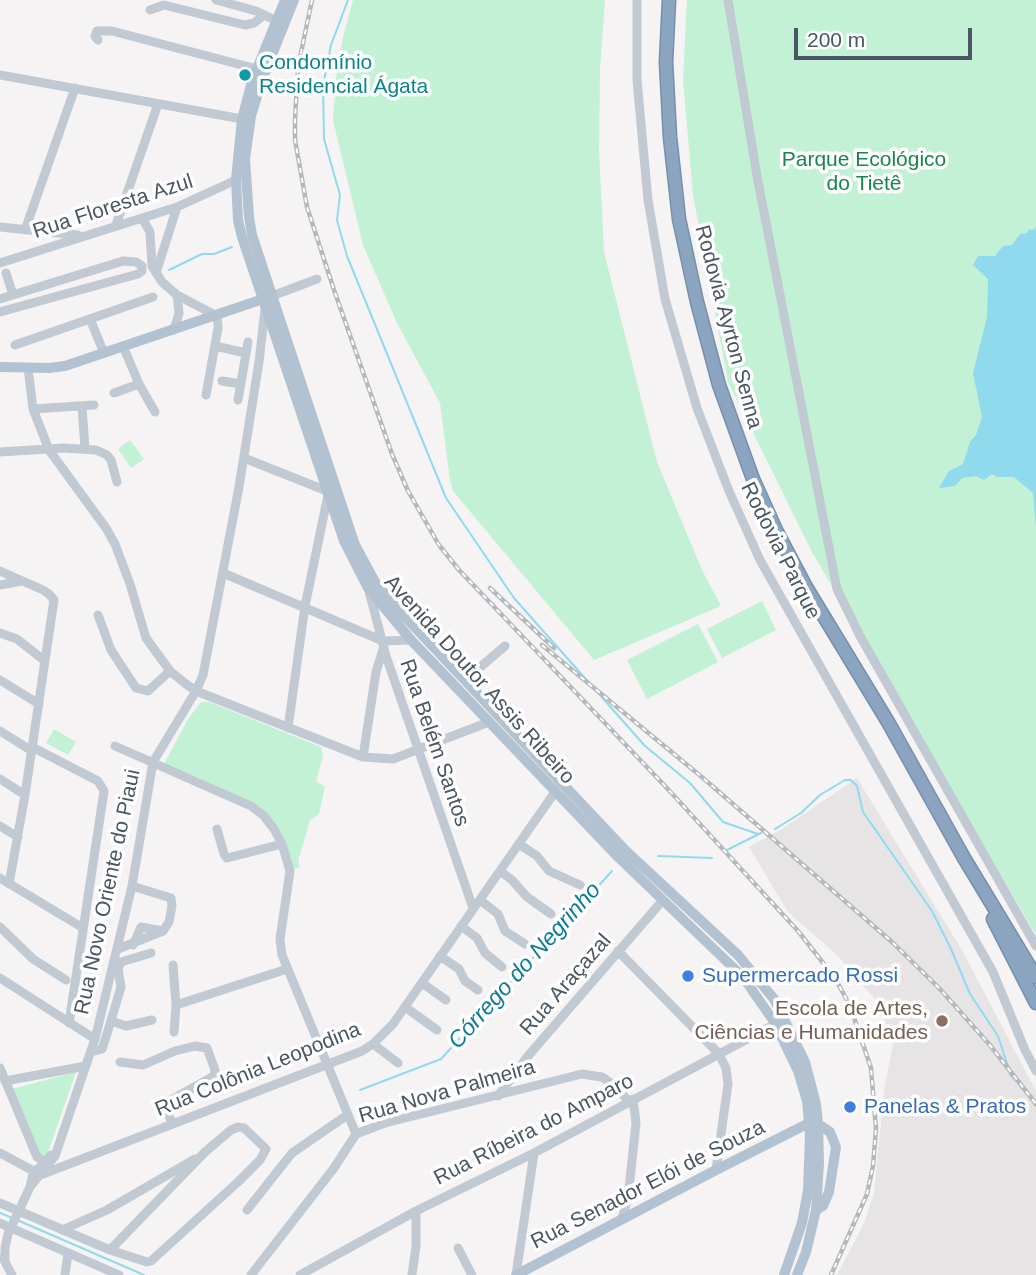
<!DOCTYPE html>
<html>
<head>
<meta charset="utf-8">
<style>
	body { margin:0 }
	#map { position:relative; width:1036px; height:1275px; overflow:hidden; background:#f5f3f3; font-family:Helvetica,sans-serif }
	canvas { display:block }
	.scale { position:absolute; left:794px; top:28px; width:178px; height:32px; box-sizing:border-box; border:4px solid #4a5661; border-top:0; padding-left:9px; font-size:21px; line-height:24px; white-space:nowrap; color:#4a5661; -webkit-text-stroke:5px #fff; paint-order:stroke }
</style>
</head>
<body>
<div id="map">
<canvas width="1036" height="1275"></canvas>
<div class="scale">200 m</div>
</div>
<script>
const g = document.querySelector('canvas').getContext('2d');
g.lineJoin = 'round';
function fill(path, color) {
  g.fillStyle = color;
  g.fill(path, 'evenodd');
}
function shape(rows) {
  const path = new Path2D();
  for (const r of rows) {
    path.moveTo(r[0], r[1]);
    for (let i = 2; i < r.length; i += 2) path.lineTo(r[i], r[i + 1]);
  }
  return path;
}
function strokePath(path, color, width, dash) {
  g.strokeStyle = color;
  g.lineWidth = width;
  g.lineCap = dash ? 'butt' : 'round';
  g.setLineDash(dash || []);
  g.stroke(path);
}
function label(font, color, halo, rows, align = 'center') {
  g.font = font + ' Helvetica,sans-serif';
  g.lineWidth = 7;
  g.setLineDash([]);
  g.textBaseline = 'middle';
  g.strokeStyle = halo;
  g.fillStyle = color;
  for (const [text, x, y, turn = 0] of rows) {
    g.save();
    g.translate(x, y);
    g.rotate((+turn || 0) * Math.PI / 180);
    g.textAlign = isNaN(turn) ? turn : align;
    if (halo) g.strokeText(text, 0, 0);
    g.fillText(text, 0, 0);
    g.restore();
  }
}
const education = shape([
	[857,778,963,952,1036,1091,1036,1275,837,1275,863,1225,874,1194,884,1090,893,1044,879,1004,838,956,788,912,749,847,782,829]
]);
const green = shape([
	[353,0,605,0,600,69,599,150,604,252,657,462,702,570,721,606,594,660,453,491,450,480,440,403,397,323,363,245,333,120,336,79,343,37],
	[687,0,1036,0,1036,935,812,552,728,382,693,195,683,80],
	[130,440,144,459,131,468,118,449],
	[762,601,776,630,722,658,707,629],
	[698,624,718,662,647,699,627,660],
	[201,702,209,702,321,747,323,756,316,781,325,787,319,814,310,820,298,861,300,867,293,869,264,812,206,781,164,764,188,719],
	[54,729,76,742,68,755,46,743],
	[76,1072,46,1158,41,1157,12,1089]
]);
const water = shape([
	[1036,227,1036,527,1033,493,1014,477,997,477,992,474,984,480,976,476,962,478,955,486,939,488,949,471,963,464,970,442,976,435,982,417,973,373,987,317,988,279,973,265,978,256,995,256,1003,246,1012,245,1020,234,1027,233,1029,229,1033,230]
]);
const stream = shape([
	[348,0,331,45,323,86,324,139,340,195,337,220,347,256,446,498,514,598,645,746,690,783,723,822,758,834],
	[169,270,202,254,214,254,232,247],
	[775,829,801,813,820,795,845,780,851,780,857,786,863,812,932,911,951,949,970,994,998,1036,1011,1076,1024,1087,1036,1106],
	[727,850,761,833],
	[658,856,712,858],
	[360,1090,441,1059,612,871],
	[0,1213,12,1218],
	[17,1220,144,1275]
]);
const minor = shape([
	[216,0,256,11,277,21],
	[637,0,637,80,648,200,665,299,697,408,729,491,760,560,993,972,1025,1050,1036,1071],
	[728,0,757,176,837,589,860,636,1036,946],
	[150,10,164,5,245,25,254,23,264,15],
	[98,40,95,36,97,31,112,31,257,69],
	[0,75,242,119],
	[142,218,150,232,152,266,162,282,177,295,217,316,218,325],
	[116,225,158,104],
	[0,227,78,235],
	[25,230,75,88],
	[0,263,177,207,236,180],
	[6,273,13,295],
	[156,273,177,207],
	[272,296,317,279],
	[0,299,123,261,136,262,142,266,142,271,138,274,0,312],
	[90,319,104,353],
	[174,330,179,313,177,295],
	[15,345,153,297],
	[123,346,139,384,155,412],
	[215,346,246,353],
	[28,368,33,409,49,450,106,528,115,544,130,584,146,638,170,671,186,684,196,691,363,757,393,759,489,722],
	[222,381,241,384],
	[114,393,139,384],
	[206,395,218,328],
	[238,400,248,342],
	[82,407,85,448],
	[33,409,94,405],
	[0,452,63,448,96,450,107,455,111,460,117,482],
	[244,458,327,491],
	[0,571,43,590,49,594,54,600,25,795,9,884],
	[223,573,383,641],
	[0,585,22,581],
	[369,591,386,656,473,908],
	[98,615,111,650,136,688,148,691,170,671],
	[0,633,17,639,45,661],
	[383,641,411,640],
	[0,680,39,704],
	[465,680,505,646],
	[288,728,305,606,328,495],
	[0,731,32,751],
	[115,746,251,806,264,816,274,829,282,844,290,871,280,939,282,955,356,1134],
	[32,747,98,781,104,791,69,1023],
	[363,757,376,672,383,649],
	[0,779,25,795],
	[0,826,18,837],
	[217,829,224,854,227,858,282,844],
	[519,844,537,856,549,871,580,885],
	[500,871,512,880,527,897,551,914],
	[0,878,83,928],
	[480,900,498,914,505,931,525,944],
	[461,926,477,938,485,953,502,967],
	[0,927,33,959,66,980],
	[133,945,141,927,163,931],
	[118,949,163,931,169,922,172,906,171,898,132,886],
	[618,951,719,1054,726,1068,728,1084,716,1170],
	[440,956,459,969,465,981,478,990],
	[173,965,176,1005,174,1032],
	[0,978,95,1039],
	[422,983,446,1000],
	[176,1005,287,969],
	[405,1007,437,1030],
	[111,1021,126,1026,152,1020],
	[373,1044,398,1063],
	[91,1052,102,1049,106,1037,121,987,118,969,121,962,151,953],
	[120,1062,143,1065,175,1051,195,1046,207,1048,215,1070,214,1076,164,1104,172,1123],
	[0,1068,37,1157,48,1164],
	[5,1081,86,1066],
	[498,1096,528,1056,663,900],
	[0,1153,39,1174],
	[43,1174,362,1051,373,1044,393,1024,555,792],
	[30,1187,55,1156,95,1039,132,886,153,762,196,691,203,675,239,487,259,362,265,309],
	[0,1203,110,1250,147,1262,151,1261,238,1182,260,1160,266,1149,244,1128,238,1127,231,1130,205,1152,110,1250],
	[247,1210,292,1153,346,1116],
	[622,1218,628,1198,636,1123,633,1099],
	[0,1223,119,1275],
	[62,1230,107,1210,195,1159],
	[458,1248,472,1275],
	[3,1258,12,1275],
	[5,1262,5,1248,8,1234,30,1187,33,1174,51,1155],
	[65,1275,68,1253],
	[251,1275,334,1168,356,1134,385,1123,582,1074,602,1077,618,1088,628,1101],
	[300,1275,416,1211,534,1153,781,1021],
	[412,1275,416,1246,416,1211],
	[516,1275,534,1153]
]);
const major = shape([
	[285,0,252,81,242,119,236,180,238,220,242,237,344,541,368,588,411,640,618,857,743,977,775,1023,798,1071,807,1101,810,1134,808,1190,802,1223,784,1275],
	[294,0,262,80,251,116,245,159,249,217,252,235,355,545,375,582,392,603,626,851,738,955,774,999,805,1062,816,1104,818,1124,819,1163,816,1210,806,1252,797,1275],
	[0,367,49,368,65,366,269,297],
	[816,1210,823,1206,829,1192,836,1147,830,1132,818,1124],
	[516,1275,716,1170,809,1123,815,1124]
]);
const highway = shape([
	[669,0,666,62,670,137,679,219,697,302,719,385,753,479,776,530,806,587,888,722,964,858,1036,977],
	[993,919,1036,1003]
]);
const rail = shape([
	[312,0,298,67,295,119,295,140,307,207,334,290,392,454,408,491,439,545,459,570,665,786,798,931,835,978,850,1006,871,1068,876,1129,873,1166,867,1194,831,1275],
	[490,588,554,648],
	[542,645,703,778,892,942,939,988,989,1044,1036,1104]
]);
const markers = [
	[245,75,7,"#0f9aa8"],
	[688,976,7,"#3f7fe0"],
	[942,1021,7,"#8d6e63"],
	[850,1107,7,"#3f7fe0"]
];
const cultureNames = [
	["Condomínio",259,63],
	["Residencial Ágata",259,87]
];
const parkNames = [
	["Parque Ecológico",864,160],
	["do Tietê",864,184]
];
const streetNames = [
	["Rua Floresta Azul",113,207,-18],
	["Rodovia Ayrton Senna",728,327,75],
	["Rodovia Parque",780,551,63],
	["Avenida Doutor Assis Ribeiro",479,680,48],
	["Rua Belém Santos",434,743,71],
	["Rua Novo Oriente do Piaui",108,892,-78],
	["Rua Araçazal",566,985,-49],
	["Rua Colônia Leopodina",258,1070,-22],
	["Rua Nova Palmeira",447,1092,-16],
	["Rua Ríbeira do Amparo",534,1130,-27],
	["Rua Senador Elói de Souza",648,1185,-27]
];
const shopNames = [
	["Supermercado Rossi",702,976],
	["Panelas & Pratos",864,1107]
];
const educationNames = [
	["Escola de Artes,",928,1009],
	["Ciências e Humanidades",928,1033]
];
const waterNames = [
	["Córrego do Negrinho",525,966,-48]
];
fill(education, '#e6e4e5');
fill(green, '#c3f1d5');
fill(water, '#90daee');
strokePath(stream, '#90daee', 2);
strokePath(highway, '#7690ad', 15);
strokePath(minor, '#c1cad2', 9);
strokePath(major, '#b3c2d1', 10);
strokePath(highway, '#8ba5c1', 12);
strokePath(rail, '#b5b8bd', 4.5);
strokePath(rail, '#fff', 2, [5]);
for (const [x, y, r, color] of markers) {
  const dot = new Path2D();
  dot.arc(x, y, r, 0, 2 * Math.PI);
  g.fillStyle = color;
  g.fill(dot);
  strokePath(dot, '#fff', 2.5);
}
label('21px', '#0d838f', '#fff', cultureNames, 'left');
label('21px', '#17864f', '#fff', parkNames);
label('21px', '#4a5661', '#fff', streetNames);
label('21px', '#366cbe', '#fff', shopNames, 'left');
label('21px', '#785e54', '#fff', educationNames, 'right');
label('italic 23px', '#0c7c9b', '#fff', waterNames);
</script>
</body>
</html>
